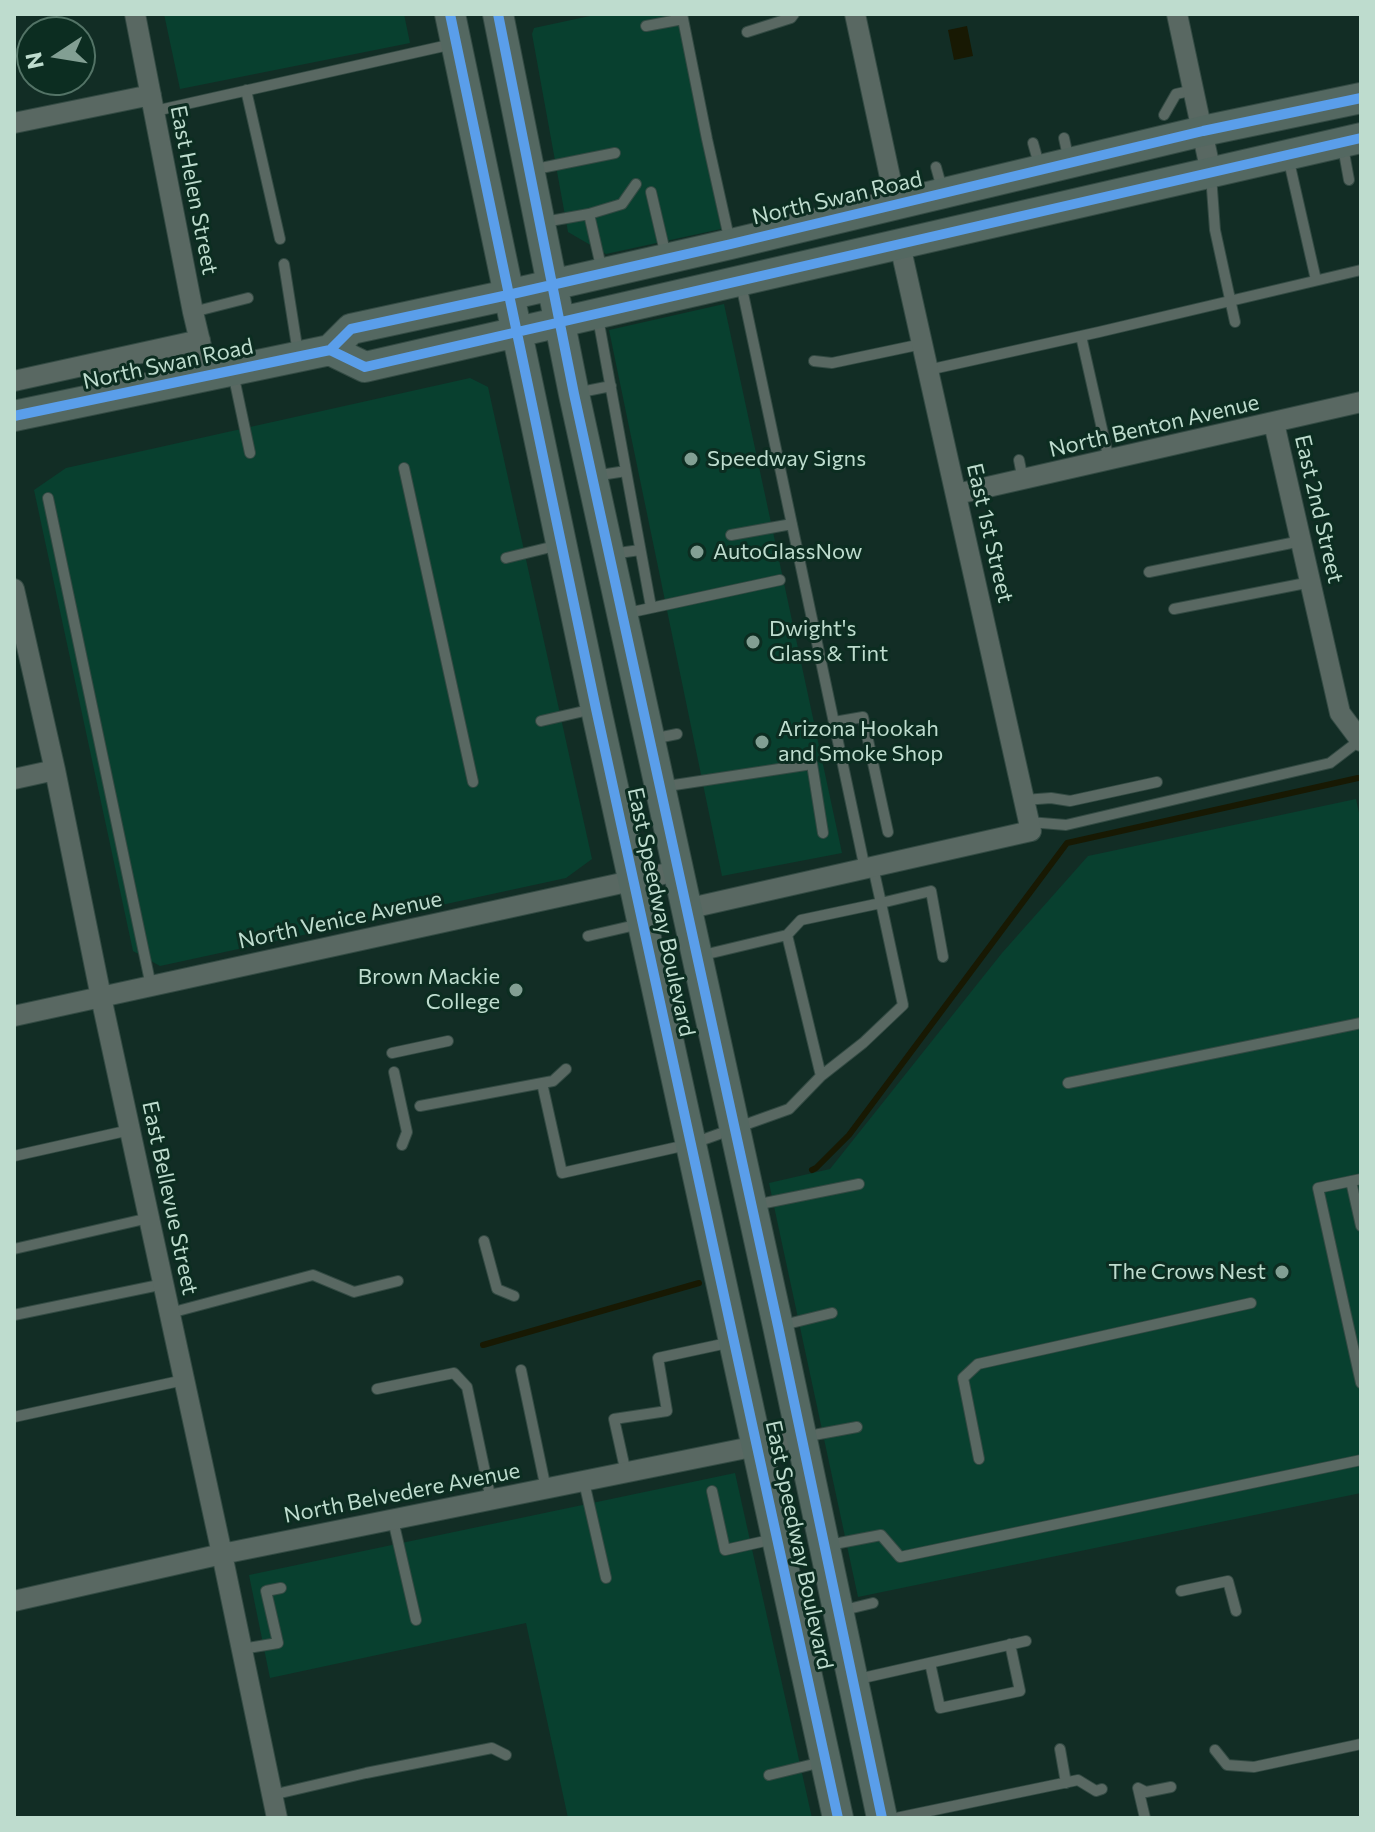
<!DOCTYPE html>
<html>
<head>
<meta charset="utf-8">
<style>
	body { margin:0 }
	#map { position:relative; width:1375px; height:1832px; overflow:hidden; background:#122d25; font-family:Commissioner,sans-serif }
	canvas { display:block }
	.frame { position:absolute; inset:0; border:16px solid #bedcce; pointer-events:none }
	.north { position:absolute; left:16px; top:16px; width:80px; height:80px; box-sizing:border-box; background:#0c2d21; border:2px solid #537366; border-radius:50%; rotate:258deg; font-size:22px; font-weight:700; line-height:32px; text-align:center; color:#bedcce }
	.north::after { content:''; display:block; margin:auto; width:28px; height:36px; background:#829f93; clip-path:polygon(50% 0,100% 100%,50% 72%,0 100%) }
</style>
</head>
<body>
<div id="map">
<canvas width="1375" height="1832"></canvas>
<div class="frame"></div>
<div class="north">N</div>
</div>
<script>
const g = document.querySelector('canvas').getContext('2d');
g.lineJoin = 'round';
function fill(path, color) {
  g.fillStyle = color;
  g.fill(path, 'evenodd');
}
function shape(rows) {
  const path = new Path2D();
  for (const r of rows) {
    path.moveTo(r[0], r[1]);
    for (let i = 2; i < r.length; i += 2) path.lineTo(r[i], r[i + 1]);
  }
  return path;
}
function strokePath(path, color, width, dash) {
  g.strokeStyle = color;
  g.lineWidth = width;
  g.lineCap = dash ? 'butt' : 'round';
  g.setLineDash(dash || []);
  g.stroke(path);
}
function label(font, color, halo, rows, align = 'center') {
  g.font = font + ' Commissioner,sans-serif';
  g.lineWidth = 6;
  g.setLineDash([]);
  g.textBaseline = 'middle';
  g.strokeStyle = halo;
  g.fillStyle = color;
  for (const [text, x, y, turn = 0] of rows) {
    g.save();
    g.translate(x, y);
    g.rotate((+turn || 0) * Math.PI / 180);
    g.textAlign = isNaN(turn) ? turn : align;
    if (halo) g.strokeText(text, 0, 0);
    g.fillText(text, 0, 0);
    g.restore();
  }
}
const built = shape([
	[164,14,404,14,410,43,180,89],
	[599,14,678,14,721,229,606,254,568,232,532,34,534,28],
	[724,304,842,853,722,876,609,330],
	[470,378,488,387,592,859,566,878,160,966,133,951,34,490,66,468],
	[1356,799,1361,822,1361,1493,858,1597,769,1183,830,1169,1002,953,1088,856],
	[735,1473,812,1818,568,1818,526,1623,270,1678,249,1575]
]);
const water = shape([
	[967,26,973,56,954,60,948,30]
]);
const stream = shape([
	[812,1170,816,1168,849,1135,1067,843,1358,778],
	[483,1345,699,1283]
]);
const service = shape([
	[682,14,707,139,730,242],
	[646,26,683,19],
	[747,32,791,18,794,14],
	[246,90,280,239],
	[155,111,453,44],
	[1164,115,1176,94,1194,90],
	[1064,138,1069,161],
	[1033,143,1040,168],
	[1343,147,1349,180],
	[1288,157,1316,280],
	[936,167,943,192],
	[531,170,615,153],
	[1211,175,1215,230,1235,322],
	[651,192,666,256],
	[544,222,589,214],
	[284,264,298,353],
	[602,271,589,214,622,204,636,184],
	[741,284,865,869],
	[193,312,248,298],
	[598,318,651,607],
	[1081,336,1109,460],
	[814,361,832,363,922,344],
	[928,370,1099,332,1361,270],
	[233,373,250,453],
	[576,393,611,386],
	[1019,460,1023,480],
	[404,468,473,782],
	[594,476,626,471],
	[48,498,151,986],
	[731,535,792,524],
	[611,554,640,550],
	[506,558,559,545],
	[1149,572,1301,541],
	[1174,609,1311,582],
	[623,614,780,580],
	[541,721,593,709],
	[834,722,863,717,888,832],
	[652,739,677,734],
	[661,787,812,764,823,833],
	[1024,800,1051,798,1070,801,1157,782],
	[1029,822,1066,825,1330,763,1360,740],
	[787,935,801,920,881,903,873,867],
	[588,936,640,924],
	[392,1053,448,1041],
	[394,1072,407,1132,402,1145],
	[821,1076,863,1043,903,1005,881,903,931,891,943,957],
	[542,1083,562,1173,691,1144,789,1109,821,1076,787,935,699,956],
	[1068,1083,1361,1023],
	[420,1106,553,1081,566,1069],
	[14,1156,130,1130],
	[1361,1179,1318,1188,1361,1383],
	[1351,1181,1361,1226],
	[755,1205,859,1184],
	[484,1241,497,1289,514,1296],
	[14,1249,149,1218],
	[170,1313,313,1275,354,1292,398,1281],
	[14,1315,164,1284],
	[779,1326,832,1313],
	[521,1370,546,1489],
	[377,1389,454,1373,467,1387,491,1500],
	[14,1417,184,1380],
	[803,1437,857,1427],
	[979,1459,963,1378,978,1364,1251,1303],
	[626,1473,614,1419,667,1411,658,1358,732,1342],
	[584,1482,606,1578],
	[712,1491,725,1550,774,1539],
	[393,1520,416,1620],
	[829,1545,881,1535,900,1557,1361,1460],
	[1181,1591,1228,1581,1236,1611],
	[840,1611,873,1603],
	[242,1649,278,1643,266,1591,281,1588],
	[930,1663,940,1708,1020,1691,1010,1644],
	[854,1680,1026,1641],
	[1060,1749,1066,1783],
	[1215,1750,1227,1765,1254,1767,1361,1744],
	[769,1775,822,1762],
	[1138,1788,1146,1792,1171,1787],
	[1138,1788,1145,1818],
	[272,1795,366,1773,492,1748,506,1755],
	[896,1818,1078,1780,1096,1791,1102,1789]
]);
const minor = shape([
	[135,14,193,312,208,375],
	[855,14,896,205],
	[1177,14,1211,173],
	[14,123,151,95],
	[14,381,200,340],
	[1274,423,1340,713,1361,741],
	[957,494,1361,402],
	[14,589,55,770,101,997,222,1554,277,1818],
	[14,779,55,770],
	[686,909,1031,831,900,245],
	[14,1016,677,871],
	[14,1601,222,1554,801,1437]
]);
const primary = shape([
	[450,14,596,709,838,1818],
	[498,14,574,394,778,1326,882,1818],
	[330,350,365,367,1361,138],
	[14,416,330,350,351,329,508,295,731,244,1203,131,1361,98]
]);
const cycleway = shape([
	[450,14,596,709,838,1818],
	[498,14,574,394,778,1326,882,1818],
	[330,350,365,367,1361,138],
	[14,416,330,350,351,329,508,295,731,244,1203,131,1361,98]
]);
const markers = [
	[691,459,8,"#829f93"],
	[697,552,8,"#829f93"],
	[753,642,8,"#829f93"],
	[762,742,8,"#829f93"],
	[516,990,8,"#829f93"],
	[1282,1272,8,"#829f93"]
];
const streetNames = [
	["East Helen Street",194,190,79],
	["North Swan Road",837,198,-13],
	["North Swan Road",168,364,-12],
	["North Benton Avenue",1154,426,-13],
	["East 2nd Street",1319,509,77],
	["East 1st Street",990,533,77],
	["East Speedway Boulevard",661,912,78],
	["North Venice Avenue",340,920,-12],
	["East Bellevue Street",170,1198,78],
	["North Belvedere Avenue",402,1493,-11],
	["East Speedway Boulevard",799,1545,78]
];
const poiNames = [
	["Speedway Signs",707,459],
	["AutoGlassNow",713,552],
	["Dwight's",769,629],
	["Glass & Tint",769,654],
	["Arizona Hookah",778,729],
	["and Smoke Shop",778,754],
	["Brown Mackie",500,977,"right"],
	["College",500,1002,"right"],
	["The Crows Nest",1266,1272,"right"]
];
fill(built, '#08402f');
fill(water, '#181903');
strokePath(stream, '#181903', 6);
strokePath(service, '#334a43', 12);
strokePath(minor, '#334a43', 22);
strokePath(primary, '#334a43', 32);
strokePath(service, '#596862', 10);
strokePath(minor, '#596862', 20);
strokePath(primary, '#546861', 30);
strokePath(cycleway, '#5a9eea', 10);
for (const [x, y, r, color] of markers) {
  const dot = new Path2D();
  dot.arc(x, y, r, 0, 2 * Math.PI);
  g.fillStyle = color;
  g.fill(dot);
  strokePath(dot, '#0c2d21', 3);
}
label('22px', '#bedcce', '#0c2d21', streetNames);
label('22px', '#bedcce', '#0c2d21', poiNames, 'left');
</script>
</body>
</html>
